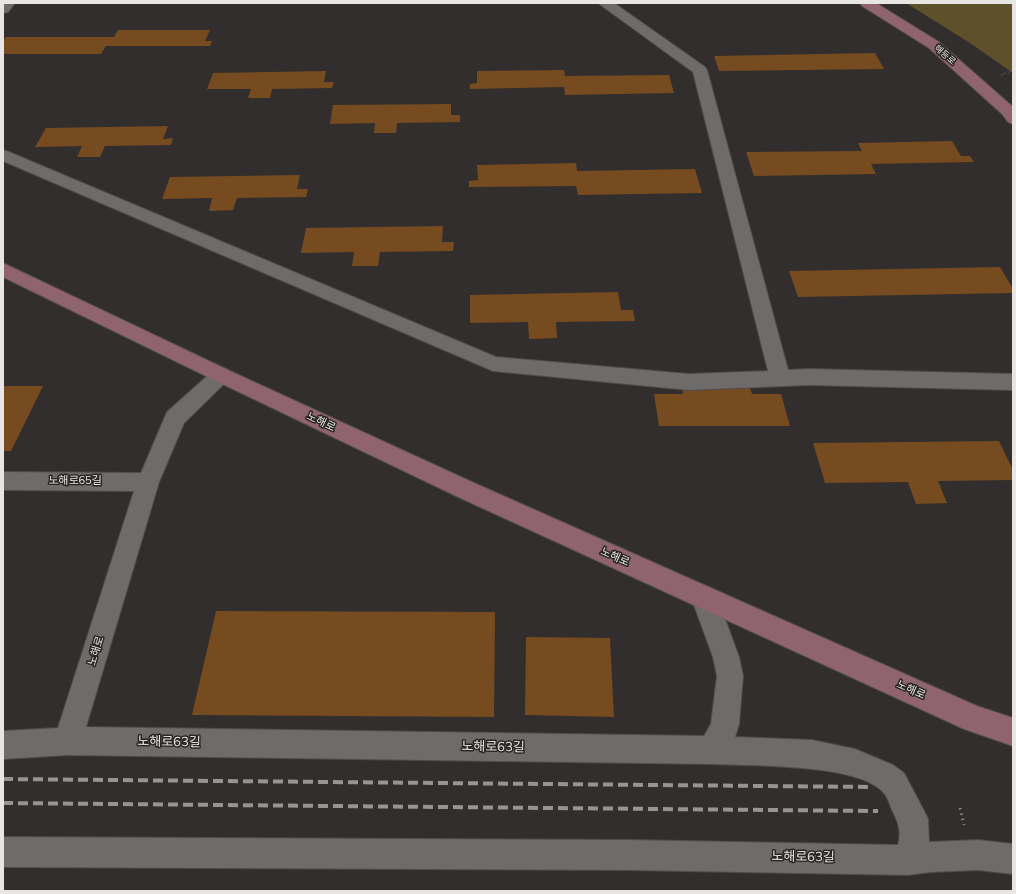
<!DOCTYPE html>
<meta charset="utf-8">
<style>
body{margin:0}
#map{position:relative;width:1016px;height:894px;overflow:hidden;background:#322e2d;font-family:Mulish,sans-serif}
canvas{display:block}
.frame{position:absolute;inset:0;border:4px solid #e8e6e5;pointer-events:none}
</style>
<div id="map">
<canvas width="1016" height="894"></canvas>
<div class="frame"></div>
</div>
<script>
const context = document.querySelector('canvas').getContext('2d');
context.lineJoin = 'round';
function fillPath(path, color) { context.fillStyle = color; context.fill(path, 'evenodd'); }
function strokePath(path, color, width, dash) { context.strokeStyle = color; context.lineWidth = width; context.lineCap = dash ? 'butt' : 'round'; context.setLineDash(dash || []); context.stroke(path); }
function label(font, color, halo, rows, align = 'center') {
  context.font = font + ' Mulish,"Noto Sans KR",sans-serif'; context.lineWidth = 3; context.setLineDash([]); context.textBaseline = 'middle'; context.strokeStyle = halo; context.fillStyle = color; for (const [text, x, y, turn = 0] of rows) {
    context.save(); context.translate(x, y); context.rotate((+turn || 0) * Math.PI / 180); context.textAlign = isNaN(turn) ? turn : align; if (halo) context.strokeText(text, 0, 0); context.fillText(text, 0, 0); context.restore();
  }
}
const green = new Path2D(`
 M 906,3 L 1013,3 L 1013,73 L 970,43 Z`);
const building = new Path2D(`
 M 118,30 L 210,30 L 205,41 L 212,41 L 210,46 L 106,46 L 101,54 L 3,54 L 3,41 L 6,37 L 114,37 Z
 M 875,53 L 884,69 L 719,71 L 714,56 Z
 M 564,70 L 565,76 L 669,75 L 674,93 L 565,95 L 564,87 L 470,89 L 470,84 L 477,83 L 477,71 Z
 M 326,71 L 324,82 L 334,82 L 332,88 L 272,89 L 270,98 L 248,98 L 251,89 L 207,89 L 213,73 Z
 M 451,104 L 451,115 L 460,115 L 460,122 L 397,123 L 396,133 L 374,133 L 375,123 L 330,124 L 333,105 Z
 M 168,126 L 163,139 L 173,138 L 171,145 L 105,146 L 100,157 L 77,157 L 82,146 L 35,147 L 46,128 Z
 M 952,141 L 961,156 L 970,156 L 974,162 L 871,164 L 876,174 L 754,176 L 746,152 L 862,151 L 858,143 Z
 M 576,163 L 577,171 L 695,169 L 702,193 L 578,195 L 576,186 L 469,187 L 469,181 L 478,180 L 477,165 Z
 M 300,175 L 297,189 L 308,189 L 306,197 L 237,198 L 233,210 L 209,211 L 212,198 L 162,199 L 170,177 Z
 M 443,226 L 442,242 L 454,242 L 453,251 L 380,252 L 378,266 L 352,266 L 354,252 L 301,253 L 306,228 Z
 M 1000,267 L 1013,289 L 1013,293 L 798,297 L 789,271 Z
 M 618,292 L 621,310 L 633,310 L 635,321 L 556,322 L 557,338 L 529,339 L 528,322 L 470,323 L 470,295 Z
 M 3,386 L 43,386 L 11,451 L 3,451 Z
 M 682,388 L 750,388 L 752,394 L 781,394 L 790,426 L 659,426 L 654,394 L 683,394 Z
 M 999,441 L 1013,470 L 1013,480 L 938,481 L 947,503 L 916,504 L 908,482 L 825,483 L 813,443 Z
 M 216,611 L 495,612 L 494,717 L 192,715 Z
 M 526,637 L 610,638 L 614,717 L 525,715 Z`);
const pathFar1 = new Path2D(`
 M 1001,75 L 1013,70`);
const path = new Path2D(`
 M 960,808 L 964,825`);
const street = new Path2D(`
 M 3,3 L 15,3 L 8,12 L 3,13 Z
 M 598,3 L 614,3 L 705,67 L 707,70 L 788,370 L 809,369 L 1013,374 L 1013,390 L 809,385 L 689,390 L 493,371 L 3,161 L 3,150 L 9,152 L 496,357 L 689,374 L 768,371 L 693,72 Z
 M 221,367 L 228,370 L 231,375 L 228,380 L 184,423 L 159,482 L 86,727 L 704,736 L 711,724 L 717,676 L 713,657 L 691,597 L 695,589 L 704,586 L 713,589 L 717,597 L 739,657 L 743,676 L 739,724 L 735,737 L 812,740 L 855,749 L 893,765 L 904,773 L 923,809 L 928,819 L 929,842 L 978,840 L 1013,844 L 1013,874 L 978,870 L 931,872 L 908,875 L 629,870 L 3,867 L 3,837 L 629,840 L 898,845 C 902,832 898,821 892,810 C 890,805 888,798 884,793 C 859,763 749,766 711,764 L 68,755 L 3,759 L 3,731 L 58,728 L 134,491 L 3,490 L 3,472 L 141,473 L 167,412 L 214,370 Z`);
const secondary = new Path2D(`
 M 860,3 L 876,3 L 939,42 L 1013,107 L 1013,124 L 1008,122 L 1002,114 L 929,48 L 862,6 Z
 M 3,263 L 228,370 L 472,482 L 977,706 L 1013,718 L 1013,746 L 964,729 L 456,496 L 214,380 L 3,277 Z`);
const rail = new Path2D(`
 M 3,779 L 873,787
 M 3,803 L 878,811`);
const farStreetnames = [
 ["해등로",945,55,41]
];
const streetNames = [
 ["노해로",321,422,25],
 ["노해로65길",75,481],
 ["노해로",615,557,24],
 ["노해로",96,651,-73],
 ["노해로",911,690,24]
];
const nearStreetnames = [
 ["노해로63길",169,742,1],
 ["노해로63길",493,747,1],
 ["노해로63길",803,857,1]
];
fillPath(green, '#5d502a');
fillPath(building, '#764b20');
strokePath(street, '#504c4c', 2);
strokePath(secondary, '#504c4c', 2);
strokePath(pathFar1, '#868382', 1.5, [0.5, 2]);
strokePath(path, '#868382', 3, [1.5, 4]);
fillPath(street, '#6f6b6a');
fillPath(secondary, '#8f6370');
strokePath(rail, '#979493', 4, [10, 5]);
label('9px', '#e8e6e5', '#282524', farStreetnames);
label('11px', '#e8e6e5', '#282524', streetNames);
label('13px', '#e8e6e5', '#282524', nearStreetnames);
</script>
